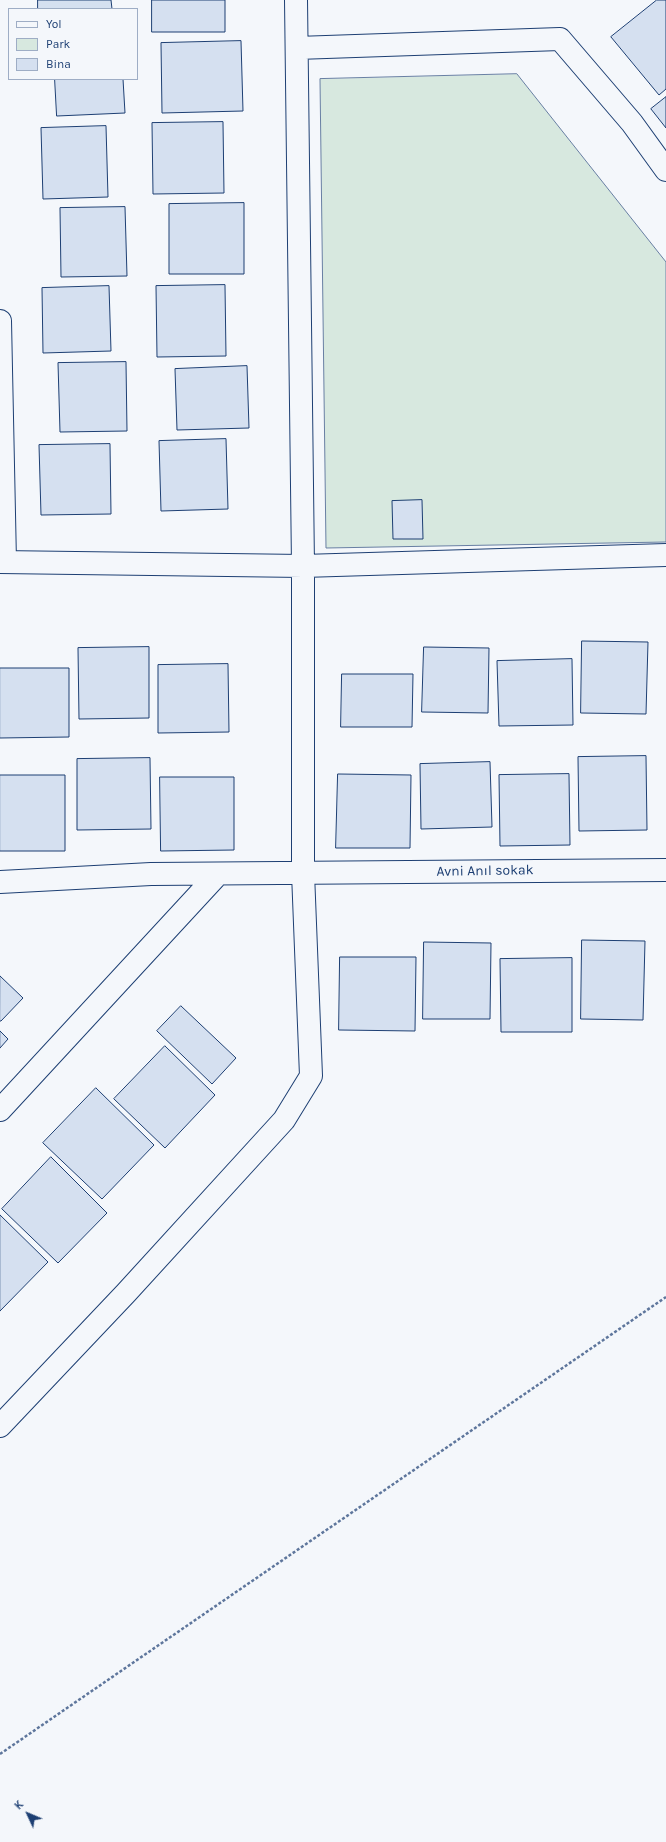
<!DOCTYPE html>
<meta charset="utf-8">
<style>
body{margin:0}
#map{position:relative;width:666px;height:1842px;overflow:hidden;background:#f4f7fb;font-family:Karla,sans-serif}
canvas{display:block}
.legend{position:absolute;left:8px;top:8px;width:130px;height:72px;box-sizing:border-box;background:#f4f7fb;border:1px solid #9eadc5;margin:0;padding:5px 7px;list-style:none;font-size:12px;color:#1d3f73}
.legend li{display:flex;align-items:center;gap:8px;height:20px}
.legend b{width:20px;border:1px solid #9eadc5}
.north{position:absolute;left:8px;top:1794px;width:40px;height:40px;-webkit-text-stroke:3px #f4f7fb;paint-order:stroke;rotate:314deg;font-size:11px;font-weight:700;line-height:16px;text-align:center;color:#1d3f73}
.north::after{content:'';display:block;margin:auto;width:14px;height:18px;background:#1d3f73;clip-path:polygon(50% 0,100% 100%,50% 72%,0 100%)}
</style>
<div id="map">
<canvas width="666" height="1842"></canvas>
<ul class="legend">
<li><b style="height:5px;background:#f4f7fb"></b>Yol</li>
<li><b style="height:11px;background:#d7e8df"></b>Park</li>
<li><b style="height:11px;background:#d5e0f0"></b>Bina</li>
</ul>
<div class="north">K</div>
</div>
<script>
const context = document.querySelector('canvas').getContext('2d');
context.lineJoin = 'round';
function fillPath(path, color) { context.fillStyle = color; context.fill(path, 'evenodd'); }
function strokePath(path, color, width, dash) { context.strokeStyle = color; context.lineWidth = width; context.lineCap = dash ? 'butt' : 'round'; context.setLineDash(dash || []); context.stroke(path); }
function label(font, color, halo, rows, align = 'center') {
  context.font = font + ' Karla,sans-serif'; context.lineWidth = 3; context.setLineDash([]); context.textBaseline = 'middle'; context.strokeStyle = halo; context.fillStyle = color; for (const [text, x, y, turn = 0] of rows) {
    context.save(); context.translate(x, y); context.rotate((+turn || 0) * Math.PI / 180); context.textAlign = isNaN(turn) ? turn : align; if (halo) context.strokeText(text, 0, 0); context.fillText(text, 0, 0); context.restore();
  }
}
const green = new Path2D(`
 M 517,74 L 666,262 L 666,542 L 326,548 L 320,79 Z`);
const building = new Path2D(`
 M 38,0 L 111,0 L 112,9 L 38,9 Z
 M 152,0 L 225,0 L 225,32 L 152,32 Z
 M 657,0 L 666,0 L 666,89 L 659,95 L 611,37 Z
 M 241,41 L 243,111 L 162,113 L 161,43 Z
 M 55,79 L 123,79 L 125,113 L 57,116 Z
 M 666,97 L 666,128 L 651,109 Z
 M 223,122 L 224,193 L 153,194 L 152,123 Z
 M 106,126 L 108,197 L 43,199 L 41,128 Z
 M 244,203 L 244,274 L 169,274 L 169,204 Z
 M 125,207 L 127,276 L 61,277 L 60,208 Z
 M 225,285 L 226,356 L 157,357 L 156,286 Z
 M 109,286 L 111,351 L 43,353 L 42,288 Z
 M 126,362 L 127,431 L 60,432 L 58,363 Z
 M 247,366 L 249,428 L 177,430 L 175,369 Z
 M 226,439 L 228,509 L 161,511 L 159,441 Z
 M 110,444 L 111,514 L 41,515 L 39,445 Z
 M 422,500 L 423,539 L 393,539 L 392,501 Z
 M 582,641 L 648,642 L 646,714 L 581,713 Z
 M 149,647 L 149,718 L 79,719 L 78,648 Z
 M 424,647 L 489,648 L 488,713 L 422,712 Z
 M 572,659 L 573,725 L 499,726 L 497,661 Z
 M 228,664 L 229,732 L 158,733 L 158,665 Z
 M 0,668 L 69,668 L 69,737 L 0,738 Z
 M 342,674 L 413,674 L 412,727 L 341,727 Z
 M 646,756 L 647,830 L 579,831 L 578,757 Z
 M 150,758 L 151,829 L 77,830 L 77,759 Z
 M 490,762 L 492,827 L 421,829 L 420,764 Z
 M 338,774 L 411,775 L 410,848 L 336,848 Z
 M 569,774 L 570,845 L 500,846 L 499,775 Z
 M 0,775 L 65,775 L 65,851 L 0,851 Z
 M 160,777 L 234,777 L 234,850 L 161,851 Z
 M 582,940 L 645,941 L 643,1020 L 581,1019 Z
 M 424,942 L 491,943 L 490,1019 L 423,1019 Z
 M 340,957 L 416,957 L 415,1031 L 339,1030 Z
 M 572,958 L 572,1032 L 501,1032 L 500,959 Z
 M 0,976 L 23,998 L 1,1021 L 0,1021 Z
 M 181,1006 L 236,1058 L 212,1084 L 157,1031 Z
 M 0,1031 L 8,1039 L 0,1048 Z
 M 165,1046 L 215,1095 L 165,1148 L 114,1099 Z
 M 96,1088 L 154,1145 L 102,1199 L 43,1143 Z
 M 51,1157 L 107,1213 L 58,1263 L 2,1209 Z
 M 0,1215 L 48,1262 L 0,1311 Z`);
const path = new Path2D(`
 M 0,1754 L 666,1297`);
const street = new Path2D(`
 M 297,48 L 560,39 L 632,123 L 666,170
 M 0,321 L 5,562
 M 0,562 L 303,566 L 666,555
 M 0,882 L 151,874 L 666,870
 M 0,1110 L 218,874
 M 0,1426 L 126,1293 L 284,1120 L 311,1076 L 303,873 L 303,566 L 296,0`);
const streetNames = [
 ["Avni Anıl sokak",485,871,-1]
];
fillPath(green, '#d7e8df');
strokePath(green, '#687fa3', 1);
fillPath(building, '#d5e0f0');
strokePath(building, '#1d3f73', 1);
strokePath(street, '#1d3f73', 24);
strokePath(path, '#5e769c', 2.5, [3, 2]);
strokePath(street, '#f4f7fb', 22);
label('14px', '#1d3f73', '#f4f7fb', streetNames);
</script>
